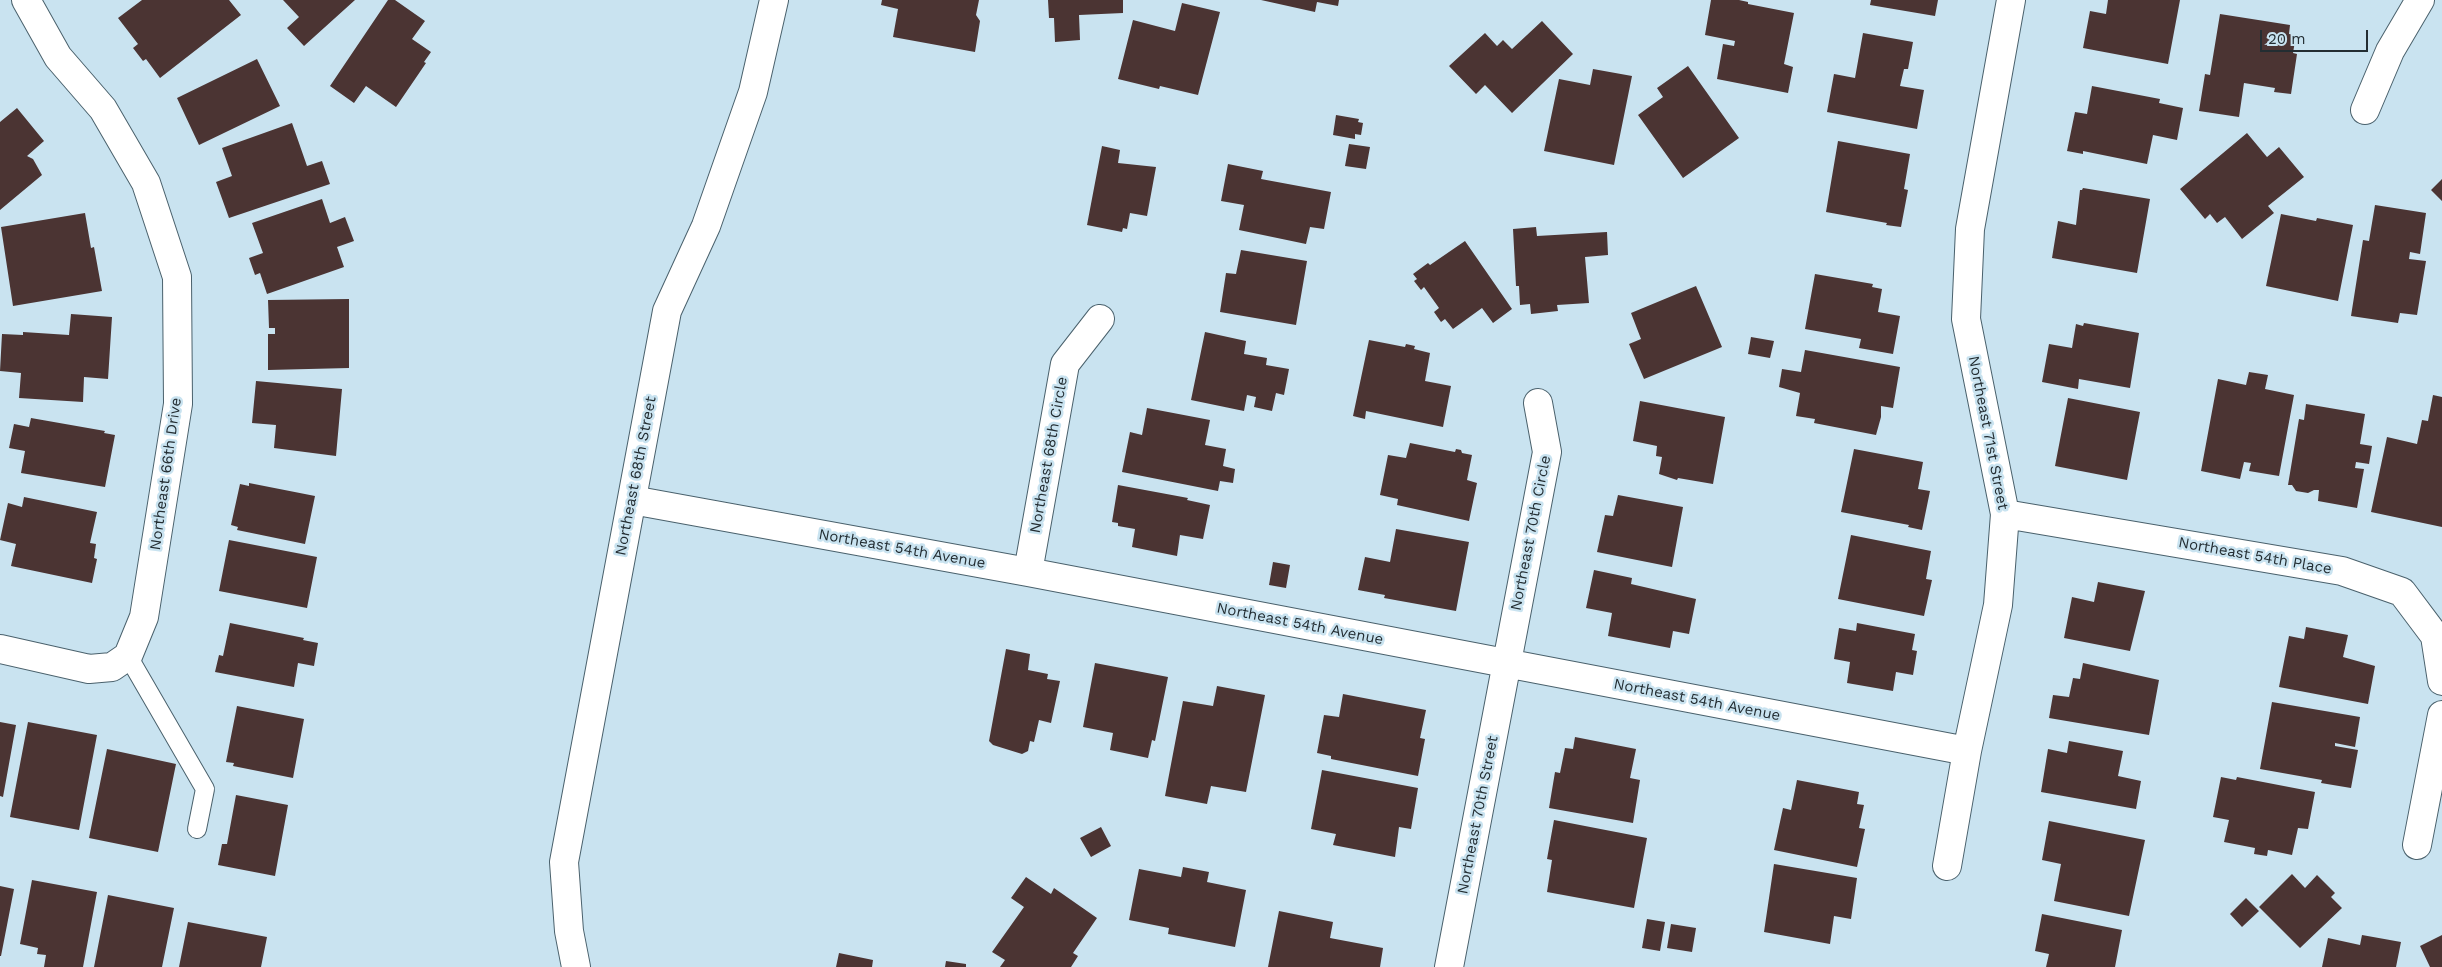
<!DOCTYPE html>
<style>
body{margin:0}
#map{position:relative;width:2442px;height:967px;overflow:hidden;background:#c9e3f0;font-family:"Work Sans",sans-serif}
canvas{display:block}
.scale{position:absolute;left:2260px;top:30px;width:108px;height:22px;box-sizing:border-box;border:2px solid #232d32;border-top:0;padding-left:6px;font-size:15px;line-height:18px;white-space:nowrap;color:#232d32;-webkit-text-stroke:4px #c9e3f0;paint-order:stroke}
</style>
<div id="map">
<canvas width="2442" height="967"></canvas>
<div class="scale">20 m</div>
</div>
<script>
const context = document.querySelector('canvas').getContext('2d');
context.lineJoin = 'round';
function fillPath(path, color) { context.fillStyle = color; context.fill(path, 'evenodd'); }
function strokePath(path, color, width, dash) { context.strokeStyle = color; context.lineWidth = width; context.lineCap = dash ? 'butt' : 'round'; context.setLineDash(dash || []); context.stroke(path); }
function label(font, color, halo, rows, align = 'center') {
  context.font = font + ' "Work Sans",sans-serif'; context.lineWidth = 5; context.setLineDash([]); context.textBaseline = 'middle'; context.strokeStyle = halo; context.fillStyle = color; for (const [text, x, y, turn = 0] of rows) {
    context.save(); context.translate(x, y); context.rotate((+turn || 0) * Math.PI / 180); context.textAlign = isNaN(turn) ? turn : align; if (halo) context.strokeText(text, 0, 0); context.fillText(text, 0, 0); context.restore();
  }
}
const building = new Path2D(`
 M 142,0 L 229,0 L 241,15 L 160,78 L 146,59 L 143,61 L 133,48 L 138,44 L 118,18 Z
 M 283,0 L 355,0 L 304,46 L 287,28 L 299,17 Z
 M 388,0 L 395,0 L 425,21 L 412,39 L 431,52 L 424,62 L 426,63 L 396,107 L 366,86 L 354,103 L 330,86 Z
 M 882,0 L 979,0 L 976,15 L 980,21 L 975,52 L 893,37 L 898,9 L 881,5 Z
 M 1048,0 L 1123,0 L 1123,13 L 1079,15 L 1080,40 L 1055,42 L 1054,18 L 1049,18 Z
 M 1261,0 L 1339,0 L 1338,6 L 1317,2 L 1315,12 Z
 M 1711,0 L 1739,0 L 1748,2 L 1748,4 L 1794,13 L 1784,64 L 1793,67 L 1788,93 L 1717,79 L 1723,44 L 1734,46 L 1735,41 L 1705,35 Z
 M 1871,0 L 1938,0 L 1935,16 L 1870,5 Z
 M 2108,0 L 2180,0 L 2168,64 L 2083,48 L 2090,11 L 2106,14 Z
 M 1182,3 L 1220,12 L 1198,95 L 1160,86 L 1159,89 L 1118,79 L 1133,20 L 1175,31 Z
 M 2220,14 L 2290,25 L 2289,34 L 2296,35 L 2293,53 L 2297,54 L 2291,94 L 2274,92 L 2275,88 L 2244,83 L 2239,117 L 2199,111 L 2205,74 L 2210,75 Z
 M 1542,21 L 1573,54 L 1512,113 L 1485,85 L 1476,94 L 1449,66 L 1485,33 L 1497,46 L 1503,40 L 1512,49 Z
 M 1863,33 L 1913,42 L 1908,69 L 1904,69 L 1900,86 L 1924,90 L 1917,129 L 1827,112 L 1834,74 L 1855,78 Z
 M 257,59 L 280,106 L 199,145 L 177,98 Z
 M 1688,66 L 1739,138 L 1683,178 L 1638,115 L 1663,97 L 1657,88 Z
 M 1593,69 L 1632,76 L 1614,165 L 1544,151 L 1559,79 L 1590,85 Z
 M 2092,86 L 2160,99 L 2159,103 L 2183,108 L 2177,140 L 2153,135 L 2147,164 L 2083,151 L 2083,154 L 2067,151 L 2075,112 L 2087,114 Z
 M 17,108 L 44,141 L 27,156 L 33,159 L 42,175 L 0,210 L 0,122 Z
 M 1336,115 L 1359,119 L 1358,122 L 1363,123 L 1361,135 L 1355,134 L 1355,139 L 1333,135 Z
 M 292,123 L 307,166 L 322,161 L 330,184 L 229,218 L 216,182 L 232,176 L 222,148 Z
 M 2247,133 L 2267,157 L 2279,147 L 2304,177 L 2268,206 L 2274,213 L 2242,239 L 2225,217 L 2217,223 L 2210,214 L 2205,219 L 2180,189 Z
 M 1838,141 L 1910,154 L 1904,189 L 1908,190 L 1901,227 L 1886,225 L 1887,223 L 1826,212 Z
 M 1349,144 L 1370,147 L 1366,169 L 1345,166 Z
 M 1102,146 L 1120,150 L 1118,163 L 1156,167 L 1147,216 L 1130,213 L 1127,229 L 1123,228 L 1122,232 L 1087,225 Z
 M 1228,164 L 1263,171 L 1261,179 L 1331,192 L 1324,229 L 1310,227 L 1306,244 L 1239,230 L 1244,205 L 1221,201 Z
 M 2442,179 L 2442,201 L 2431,190 Z
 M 2083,188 L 2150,199 L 2137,273 L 2052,258 L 2058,221 L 2076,225 L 2080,190 L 2082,190 Z
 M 322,199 L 330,223 L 345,217 L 354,241 L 337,247 L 344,267 L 267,294 L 260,273 L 255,275 L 249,258 L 263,253 L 252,223 Z
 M 2375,205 L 2426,213 L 2420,254 L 2410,252 L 2409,259 L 2426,261 L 2417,315 L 2400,313 L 2398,323 L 2351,316 L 2363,240 L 2369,241 Z
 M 85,213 L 91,248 L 94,247 L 102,291 L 13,306 L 1,227 Z
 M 2281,214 L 2316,221 L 2317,218 L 2353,225 L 2338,301 L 2266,286 Z
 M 1536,227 L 1537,236 L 1607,232 L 1608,255 L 1585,257 L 1589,303 L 1557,305 L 1558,311 L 1531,314 L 1530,304 L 1520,305 L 1519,286 L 1516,286 L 1513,229 Z
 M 1465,241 L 1512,309 L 1493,323 L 1482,308 L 1453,329 L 1445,319 L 1441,322 L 1434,312 L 1439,308 L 1424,287 L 1421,290 L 1414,281 L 1417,279 L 1413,274 L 1428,263 L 1430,265 Z
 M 1241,250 L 1307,261 L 1296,325 L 1220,312 L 1226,273 L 1236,274 Z
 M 1815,274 L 1873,284 L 1872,287 L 1882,289 L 1878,312 L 1900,316 L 1893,354 L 1859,348 L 1861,339 L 1805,329 Z
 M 1696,286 L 1722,347 L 1644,379 L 1629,344 L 1641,339 L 1631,313 Z
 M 349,299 L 349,368 L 268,370 L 268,334 L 275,334 L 275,328 L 269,328 L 268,300 Z
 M 71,314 L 112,317 L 108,379 L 84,377 L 83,402 L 19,398 L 21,373 L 0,371 L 2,334 L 23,335 L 23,332 L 69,335 Z
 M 2084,323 L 2139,333 L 2130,388 L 2079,379 L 2078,389 L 2042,382 L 2049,344 L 2072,348 L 2076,324 L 2083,326 Z
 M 1205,332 L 1246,341 L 1244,354 L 1267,358 L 1266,365 L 1289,369 L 1284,395 L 1276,393 L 1272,411 L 1254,407 L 1256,397 L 1247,395 L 1244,411 L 1191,400 Z
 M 1751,337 L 1774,341 L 1770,358 L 1748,354 Z
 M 1369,340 L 1405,347 L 1406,344 L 1415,346 L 1414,349 L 1430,353 L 1425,381 L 1451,386 L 1443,427 L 1366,411 L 1365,419 L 1353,416 Z
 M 1805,350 L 1900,367 L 1893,408 L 1881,406 L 1881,417 L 1876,435 L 1814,423 L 1815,419 L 1796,416 L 1800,393 L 1779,387 L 1782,369 L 1801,372 Z
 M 2249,372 L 2268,375 L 2265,389 L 2294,395 L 2279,476 L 2249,471 L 2251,463 L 2244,462 L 2240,479 L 2201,471 L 2218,379 L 2246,385 Z
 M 256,381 L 342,389 L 336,456 L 274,448 L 276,425 L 252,423 Z
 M 2433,395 L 2442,397 L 2442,527 L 2371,512 L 2387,437 L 2417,444 L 2422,420 L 2428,421 Z
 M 2068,398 L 2140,412 L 2127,480 L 2055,466 Z
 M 1640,401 L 1725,417 L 1713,484 L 1678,478 L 1677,480 L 1659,474 L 1662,457 L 1656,456 L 1657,446 L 1633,441 Z
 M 2306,404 L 2365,414 L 2360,444 L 2372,446 L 2369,464 L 2356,462 L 2355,468 L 2364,469 L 2357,508 L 2318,501 L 2319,490 L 2314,490 L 2308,493 L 2296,491 L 2292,485 L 2288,485 L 2299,419 L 2304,420 Z
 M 1147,408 L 1210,420 L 1205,445 L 1226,449 L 1223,466 L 1235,469 L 1233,483 L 1220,481 L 1218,491 L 1122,472 L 1130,432 L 1142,435 Z
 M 31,418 L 105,431 L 104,433 L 115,435 L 105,487 L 21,473 L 25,451 L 9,448 L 14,424 L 29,427 Z
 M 1410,443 L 1455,452 L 1456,449 L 1461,450 L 1462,453 L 1472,455 L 1467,480 L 1477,483 L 1469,521 L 1397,505 L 1398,499 L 1380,495 L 1388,455 L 1406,458 Z
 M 1854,449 L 1923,462 L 1918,489 L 1930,491 L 1922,530 L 1908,527 L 1909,525 L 1841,512 Z
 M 249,483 L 315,496 L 305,544 L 237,530 L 238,527 L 231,525 L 240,484 L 249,486 Z
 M 1118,485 L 1188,498 L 1187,500 L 1210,505 L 1203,539 L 1180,535 L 1177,556 L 1132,547 L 1135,529 L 1118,526 L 1118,523 L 1112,522 Z
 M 1618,495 L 1683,507 L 1672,567 L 1597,552 L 1605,515 L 1613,516 Z
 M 24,497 L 97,512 L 90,543 L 96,544 L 94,558 L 97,559 L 92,583 L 11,566 L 16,544 L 0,540 L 8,503 L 22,507 Z
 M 1396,529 L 1469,542 L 1456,611 L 1384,598 L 1385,595 L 1358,590 L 1365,557 L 1390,562 Z
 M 1851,535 L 1931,551 L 1926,579 L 1932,580 L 1924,616 L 1838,599 Z
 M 229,540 L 317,557 L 307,608 L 219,591 Z
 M 1273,562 L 1290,565 L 1286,588 L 1269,585 Z
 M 1594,570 L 1632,578 L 1631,584 L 1696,599 L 1689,634 L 1673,631 L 1670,648 L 1608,636 L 1612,613 L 1586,608 Z
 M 2098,582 L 2145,591 L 2130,651 L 2064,638 L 2072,597 L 2094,602 Z
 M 230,623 L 304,638 L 303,640 L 318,643 L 314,666 L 298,663 L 294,687 L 215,672 L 219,655 L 223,656 Z
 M 1857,623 L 1915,634 L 1912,650 L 1917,651 L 1913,675 L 1896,672 L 1893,691 L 1847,683 L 1850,662 L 1834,659 L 1839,628 L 1856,631 Z
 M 2306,627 L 2348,635 L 2343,657 L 2375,666 L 2368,704 L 2279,687 L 2289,636 L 2304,639 Z
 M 1006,649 L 1030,654 L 1028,670 L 1048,674 L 1047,679 L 1060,681 L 1051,723 L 1039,720 L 1034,742 L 1030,741 L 1028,751 L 1022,754 L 993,745 L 989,741 Z
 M 1095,663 L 1168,677 L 1155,741 L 1152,740 L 1148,758 L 1110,750 L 1113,733 L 1083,727 Z
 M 2083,663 L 2159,680 L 2149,735 L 2049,718 L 2053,695 L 2069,697 L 2073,678 L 2080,679 Z
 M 1217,686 L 1265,695 L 1246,792 L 1211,786 L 1207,804 L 1165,796 L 1183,701 L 1213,706 Z
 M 1343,694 L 1426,710 L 1420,738 L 1425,739 L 1418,776 L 1331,759 L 1331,756 L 1317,753 L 1324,715 L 1339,717 Z
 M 2272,702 L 2360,717 L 2355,747 L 2335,743 L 2335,746 L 2358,750 L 2351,788 L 2321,783 L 2322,780 L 2260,769 Z
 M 237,706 L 304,719 L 293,778 L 233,766 L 234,763 L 226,762 Z
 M 0,722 L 16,725 L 3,797 L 0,796 Z
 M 28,722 L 97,735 L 79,830 L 10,817 Z
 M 1575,737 L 1636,749 L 1630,778 L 1640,780 L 1633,823 L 1549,808 L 1555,772 L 1560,773 L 1565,748 L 1573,749 Z
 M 2069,741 L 2123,751 L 2118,776 L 2141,781 L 2136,809 L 2041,792 L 2048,749 L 2067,753 Z
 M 107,749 L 176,764 L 158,852 L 89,838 Z
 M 1322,770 L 1418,788 L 1411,829 L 1399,827 L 1395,857 L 1333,845 L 1336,834 L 1311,829 Z
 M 2221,777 L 2236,780 L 2237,777 L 2315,792 L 2308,829 L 2298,828 L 2292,855 L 2268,850 L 2267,856 L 2254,854 L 2255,848 L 2224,842 L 2229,820 L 2213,817 Z
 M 1797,780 L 1859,792 L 1857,804 L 1864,805 L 1859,828 L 1865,829 L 1857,867 L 1774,850 L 1783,808 L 1791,810 Z
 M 236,795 L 288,805 L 275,876 L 218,865 L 222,844 L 227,844 Z
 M 1554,820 L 1647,838 L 1634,908 L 1547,892 L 1552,860 L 1547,859 Z
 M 2049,821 L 2145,840 L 2129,916 L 2054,901 L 2061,864 L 2042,860 Z
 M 1101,827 L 1111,846 L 1091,857 L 1080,838 Z
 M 1774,864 L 1857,878 L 1851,919 L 1834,916 L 1830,944 L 1764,932 Z
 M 1183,867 L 1209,872 L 1207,882 L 1246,890 L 1235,947 L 1168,934 L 1169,928 L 1129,920 L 1139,869 L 1181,877 Z
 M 2292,874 L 2305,888 L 2317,875 L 2335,893 L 2331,897 L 2342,908 L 2300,948 L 2259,907 Z
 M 1026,877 L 1051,894 L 1054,888 L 1097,918 L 1073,953 L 1078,956 L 1071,967 L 1000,967 L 1005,960 L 992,952 L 1024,907 L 1011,898 Z
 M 32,880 L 97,892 L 83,967 L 44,967 L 46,955 L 37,954 L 38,948 L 20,944 Z
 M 0,886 L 14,889 L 1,956 L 0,956 Z
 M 108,895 L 174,908 L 162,967 L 94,967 Z
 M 2246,898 L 2259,911 L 2242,927 L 2230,914 Z
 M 1279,911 L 1333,922 L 1330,938 L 1383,948 L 1380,967 L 1268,967 Z
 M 2042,914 L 2122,930 L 2115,967 L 2046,967 L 2049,954 L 2035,951 Z
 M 1647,919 L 1665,922 L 1660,951 L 1642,948 Z
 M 188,922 L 267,937 L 261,967 L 179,967 Z
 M 1671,924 L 1696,928 L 1692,952 L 1667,948 Z
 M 2362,935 L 2401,942 L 2396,967 L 2322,967 L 2328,938 L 2360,945 Z
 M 2442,935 L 2442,967 L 2430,967 L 2420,946 Z
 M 839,953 L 873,960 L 872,967 L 836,967 Z
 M 946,961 L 966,964 L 966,967 L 945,967 Z`);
const service = new Path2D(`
 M 128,656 L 205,789 L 197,829`);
const minor = new Path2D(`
 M 2365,110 L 2390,51 L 2420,0
 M 632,500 L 1028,572 L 1967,751
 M 2005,514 L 2342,571 L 2402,592 L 2435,636 L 2442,681
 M 1028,572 L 1065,364 L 1100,319
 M 0,649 L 89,669 L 112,667 L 128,656 L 144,617 L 178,404 L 177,277 L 146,183 L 103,109 L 58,57 L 26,0
 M 2417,845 L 2442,715
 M 1947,866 L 1967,751 L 1998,605 L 2005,514 L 1966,319 L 1970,229 L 2011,0
 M 576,967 L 569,931 L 564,862 L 667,311 L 706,226 L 753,92 L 774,0
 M 1449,967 L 1547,452 L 1538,403`);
const streetNames = [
 ["Northeast 71st Street",1988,433,79],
 ["Northeast 68th Circle",1049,455,-80],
 ["Northeast 66th Drive",166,474,-82],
 ["Northeast 68th Street",636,476,-79],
 ["Northeast 70th Circle",1531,533,-79],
 ["Northeast 54th Avenue",902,549,10],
 ["Northeast 54th Place",2255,556,10],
 ["Northeast 54th Avenue",1300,624,11],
 ["Northeast 54th Avenue",1697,700,11],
 ["Northeast 70th Street",1478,815,-79]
];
fillPath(building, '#4b3433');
strokePath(service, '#4a616c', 20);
strokePath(minor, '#4a616c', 30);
strokePath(service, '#fff', 18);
strokePath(minor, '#fff', 28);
label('15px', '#232d32', '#c9e3f0', streetNames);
</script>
